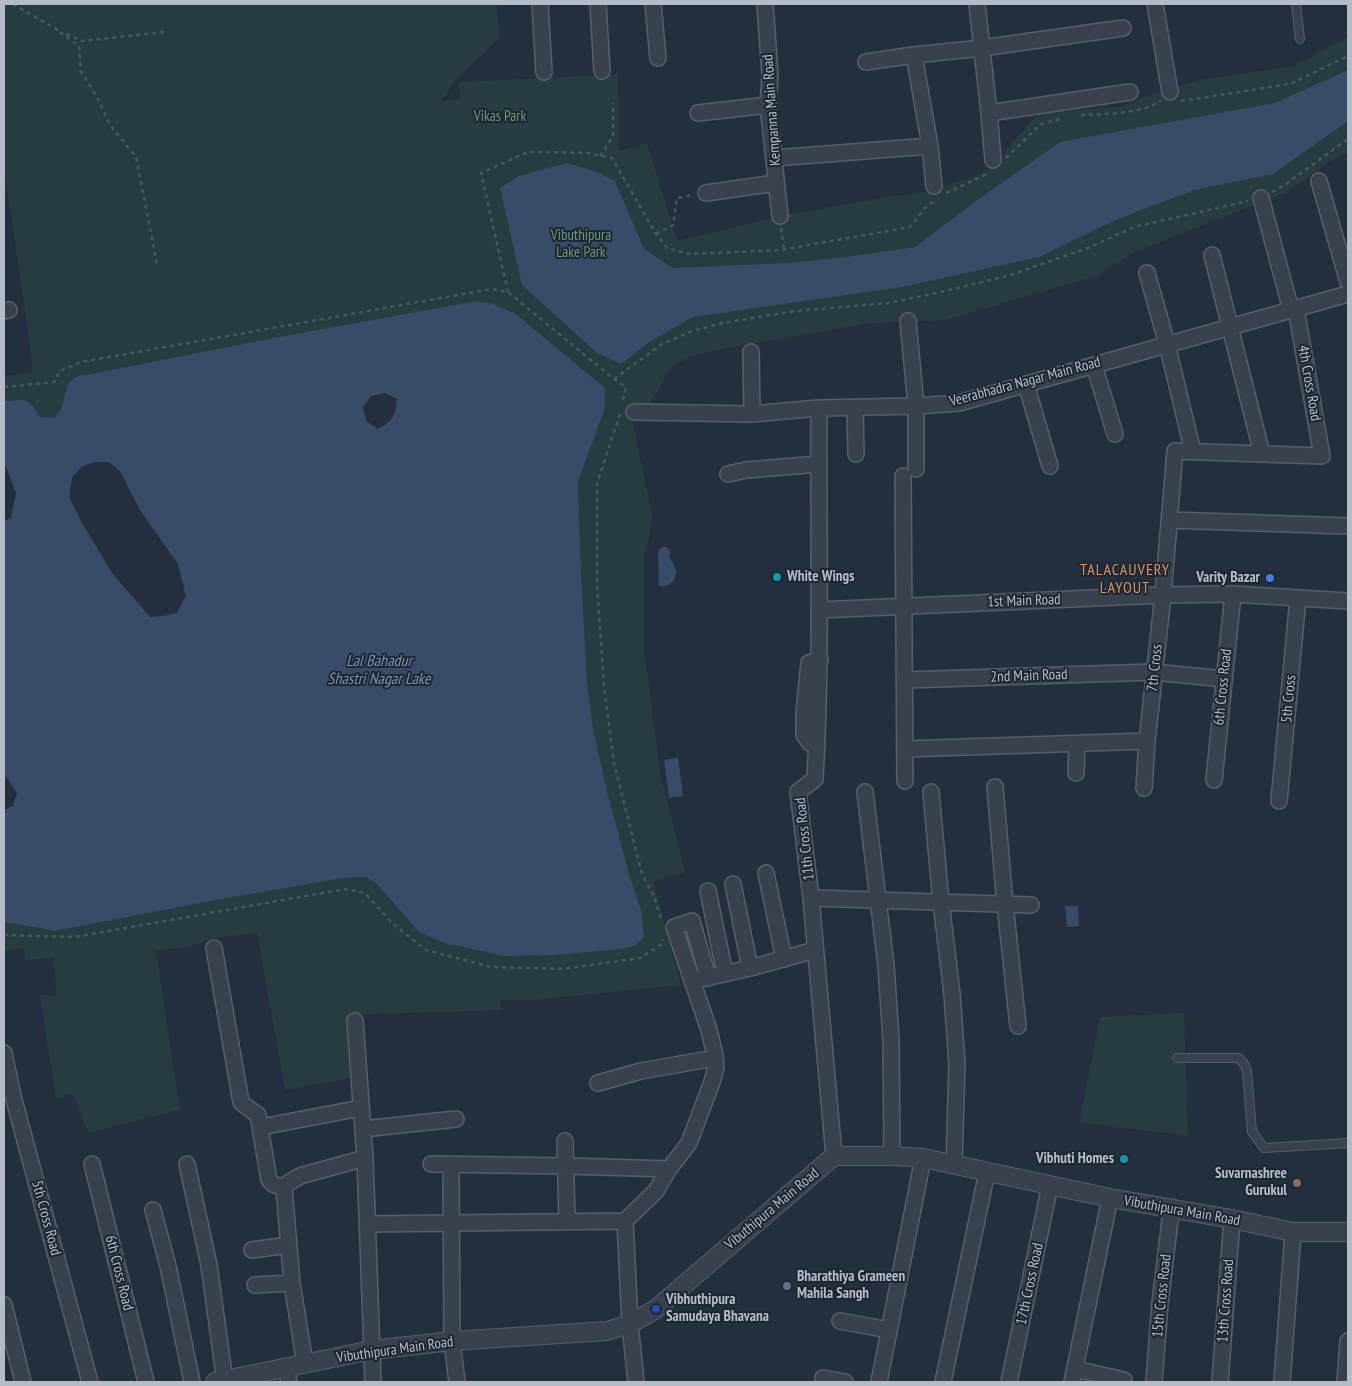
<!DOCTYPE html>
<style>
body{margin:0}
#map{position:relative;width:1352px;height:1386px;overflow:hidden;background:#242f3e;font-family:"PT Sans Narrow",sans-serif}
canvas{display:block}
.frame{position:absolute;inset:0;border:5px solid #b4bcc9;pointer-events:none}
</style>
<div id="map">
<canvas width="1352" height="1386"></canvas>
<div class="frame"></div>
</div>
<script>
const context = document.querySelector('canvas').getContext('2d');
context.lineJoin = 'round';
function fillPath(path, color) { context.fillStyle = color; context.fill(path, 'evenodd'); }
function strokePath(path, color, width, dash) { context.strokeStyle = color; context.lineWidth = width; context.lineCap = dash ? 'butt' : 'round'; context.setLineDash(dash || []); context.stroke(path); }
function label(font, color, halo, rows, align = 'center') {
  context.font = font + ' "PT Sans Narrow",sans-serif'; context.lineWidth = 4; context.setLineDash([]); context.textBaseline = 'middle'; context.strokeStyle = halo; context.fillStyle = color; for (const [text, x, y, turn = 0] of rows) {
    context.save(); context.translate(x, y); context.rotate((+turn || 0) * Math.PI / 180); context.textAlign = isNaN(turn) ? turn : align; if (halo) context.strokeText(text, 0, 0); context.fillText(text, 0, 0); context.restore();
  }
}
const green = new Path2D(`
 M 4,4 L 497,4 L 499,39 L 456,79 L 442,101 L 460,99 L 458,82 L 611,75 L 618,73 L 619,151 L 647,143 L 677,241 L 786,215 L 893,196 L 932,191 L 976,176 L 992,166 L 1038,114 L 1122,106 L 1160,92 L 1199,80 L 1294,66 L 1348,37 L 1348,152 L 1329,162 L 1287,192 L 1135,252 L 1096,276 L 945,320 L 870,323 L 716,350 L 692,356 L 671,367 L 649,405 L 635,406 L 632,419 L 652,514 L 649,539 L 644,555 L 644,650 L 661,777 L 685,872 L 653,882 L 681,985 L 532,1000 L 500,1000 L 501,1010 L 348,1015 L 350,1078 L 285,1090 L 257,933 L 219,937 L 183,948 L 156,950 L 180,1109 L 89,1133 L 72,1093 L 56,1099 L 40,995 L 57,996 L 53,958 L 26,960 L 23,948 L 4,951 L 4,922 L 55,931 L 216,900 L 343,878 L 365,877 L 375,882 L 419,932 L 642,913 L 630,877 L 606,787 L 593,728 L 587,682 L 581,573 L 578,482 L 605,409 L 605,388 L 516,314 L 477,301 L 68,383 L 61,409 L 54,418 L 40,417 C 28,396 26,400 4,401 L 4,376 L 31,373 L 33,366 L 4,168 Z
 M 1184,1013 L 1188,1136 L 1079,1122 L 1100,1017 Z`);
const water = new Path2D(`
 M 1348,70 L 1348,121 L 1273,174 L 1194,190 L 1118,219 L 1039,257 L 902,287 L 693,317 L 651,341 L 621,364 L 597,353 L 522,285 L 500,188 L 519,176 L 567,163 L 594,171 L 615,181 L 644,249 L 673,268 L 790,263 L 845,257 L 915,247 L 983,196 L 1060,142 L 1275,103 Z
 M 477,301 L 493,304 L 516,314 L 605,388 L 605,408 L 578,482 L 581,573 L 587,682 L 593,728 L 606,787 L 630,877 L 642,913 L 644,937 L 636,945 L 622,949 L 554,955 L 504,956 L 445,943 L 419,932 L 375,882 L 365,877 L 343,878 L 216,900 L 55,931 L 4,922 L 4,810 L 13,806 L 17,793 L 4,773 L 4,521 L 11,518 L 16,493 L 6,466 L 4,465 L 4,401 C 26,400 28,396 40,417 L 54,418 L 61,409 L 68,383 L 76,377 L 279,337 ZM 385,393 L 397,399 C 395,416 394,420 378,429 L 366,421 L 363,407 L 371,396 ZM 94,462 L 109,462 L 120,471 L 140,510 L 178,564 L 186,596 L 177,613 L 163,616 L 150,617 L 112,573 L 82,523 L 69,497 L 72,478 L 81,467 Z
 M 664,547 L 666,547 L 670,551 C 668,560 675,563 676,571 C 677,582 668,587 659,586 L 658,552 L 661,548 Z
 M 678,758 L 683,796 L 669,798 L 664,760 Z
 M 1065,906 L 1078,906 L 1079,926 L 1067,927 Z`);
const path = new Path2D(`
 M 13,4 L 61,32
 M 60,32 L 79,46 L 81,71 L 98,99 L 110,125 L 136,157 L 157,264
 M 66,34 L 82,41 L 165,32
 M 1181,101 L 1290,84 L 1348,56
 M 1081,115 C 1102,114 1145,114 1161,100
 M 600,156 L 613,136 L 613,103
 M 1006,158 L 1041,124 L 1063,118
 M 1272,192 L 1286,184 L 1348,139
 M 946,193 L 989,173
 M 781,228 L 784,249
 M 656,234 L 673,225 L 677,198 L 692,195
 M 508,292 L 481,173 L 528,152 L 588,153 L 612,158 L 656,234 L 667,248 L 689,254 L 781,250 L 910,227 L 925,208 L 935,200
 M 614,379 L 662,344 L 692,331 L 723,323 L 796,311 L 888,303 L 941,292 L 1007,276 L 1088,248 L 1134,227 L 1248,201
 M 4,387 L 54,382 L 60,371 L 81,362 L 492,289 L 508,292 L 614,379 L 626,387 L 622,404
 M 620,414 L 597,483 L 597,584 L 604,686 L 614,763 L 642,874 L 654,897 L 662,921
 M 4,935 L 75,937 L 345,889 L 365,893 L 393,924 L 426,950 L 491,967 L 562,969 L 640,958 L 662,944 L 663,939`);
const service = new Path2D(`
 M 1296,4 L 1300,39
 M 1177,1058 L 1239,1058 L 1244,1064 L 1247,1071 L 1252,1132 L 1264,1148 L 1348,1143`);
const minor = new Path2D(`
 M 540,4 L 544,72
 M 598,4 L 602,71
 M 653,4 L 658,58
 M 765,4 L 770,75 L 768,105 L 780,216
 M 977,4 L 989,113 L 993,160
 M 1155,4 L 1170,92
 M 866,62 L 914,55 L 982,48 L 1123,28
 M 698,113 L 768,105
 M 989,113 L 1130,92
 M 930,146 L 934,186
 M 775,158 L 930,146 L 914,55
 M 1319,181 L 1348,282
 M 706,193 L 776,183
 M 1261,198 L 1291,310
 M 1212,255 L 1262,454
 M 1147,273 L 1167,344 L 1193,452
 M 4,311 L 9,310
 M 908,321 L 916,406 L 916,469
 M 751,352 L 752,414
 M 1094,365 L 1115,434
 M 1026,384 L 1050,466
 M 819,408 C 818,532 822,656 815,779 L 798,792 L 811,898 L 834,1156
 M 855,408 L 856,454
 M 634,412 L 752,414 L 819,408 L 916,406 L 959,403 L 1348,294
 M 728,474 L 746,470 L 819,464
 M 903,476 L 905,781
 M 1169,520 L 1348,526
 M 819,610 L 1163,595 L 1233,594 L 1348,601
 M 905,680 L 1154,672 L 1224,679
 M 817,746 L 810,743 L 804,735 L 804,713 L 809,663 L 820,659
 M 905,749 L 1147,741
 M 1076,773 L 1077,744
 M 1214,780 L 1233,594
 M 995,787 L 1005,904 L 1018,1026
 M 1144,788 L 1147,741 L 1163,595 L 1175,451 L 1322,456 L 1296,309
 M 865,792 L 886,965 L 891,1040 L 892,1156
 M 931,792 L 941,902 L 952,994 L 957,1064 L 954,1165
 M 1279,801 L 1298,598
 M 766,873 L 784,959
 M 733,884 L 750,968
 M 708,891 L 725,974
 M 811,898 L 1031,905
 M 214,948 L 241,1102 L 244,1105 L 258,1115 L 269,1180 L 273,1184 L 284,1188
 M 701,979 L 750,968 L 815,950
 M 355,1021 L 365,1158 L 373,1382
 M 4,1053 L 13,1096 L 90,1382
 M 598,1083 L 641,1071 L 715,1058
 M 261,1127 L 361,1108
 M 363,1129 L 456,1119
 M 565,1141 L 567,1221
 M 92,1164 L 146,1382
 M 187,1164 L 209,1265 L 225,1382
 M 431,1164 L 567,1166 L 669,1169
 M 451,1164 L 452,1341 L 457,1382
 M 153,1210 L 168,1266 L 192,1382
 M 367,1224 L 625,1221
 M 252,1250 L 289,1245
 M 255,1285 L 292,1283
 M 4,1305 L 23,1382
 M 840,1321 L 889,1330
 M 305,1364 L 292,1283 L 284,1188 L 287,1184 L 300,1176 L 365,1158
 M 286,1368 L 289,1382
 M 1075,1369 L 1124,1380
 M 823,1378 L 845,1382
 M 636,1382 L 630,1324 L 625,1221 L 656,1191 L 669,1169 L 689,1143 L 712,1082 L 716,1067 L 715,1055 L 709,1030 L 674,927 L 692,921 L 708,978
 M 879,1382 L 923,1158
 M 943,1382 L 987,1172
 M 1009,1382 L 1050,1185
 M 1072,1382 L 1110,1198
 M 1154,1382 L 1160,1303 L 1170,1220 L 1174,1210
 M 1220,1382 L 1232,1219
 M 1282,1382 L 1293,1232
 M 1345,1382 L 1348,1341`);
const tertiary = new Path2D(`
 M 215,1382 L 372,1350 L 452,1341 L 607,1331 L 630,1324 L 656,1309 L 834,1156 L 892,1156 L 923,1158 L 1110,1198 L 1232,1219 L 1293,1232 L 1348,1232`);
const markers = [
 [777,577,5,"#0f9aa8"],
 [1270,578,5,"#3f7fe0"],
 [1124,1159,5,"#0f9aa8"],
 [1297,1183,5,"#8d6e63"],
 [787,1286,5,"#5c6f8a"],
 [656,1309,5,"#1a4fb4"]
];
const streetNames = [
 ["Kempanna Main Road",772,110,-94],
 ["Veerabhadra Nagar Main Road",1025,382,-15],
 ["4th Cross Road",1309,383,80],
 ["1st Main Road",1024,601,-2],
 ["7th Cross",1155,668,-84],
 ["2nd Main Road",1029,676,-2],
 ["6th Cross Road",1223,687,-84],
 ["5th Cross",1289,699,-85],
 ["11th Cross Road",805,839,-96],
 ["Vibuthipura Main Road",772,1209,-40],
 ["Vibuthipura Main Road",1182,1211,10],
 ["5th Cross Road",46,1218,75],
 ["6th Cross Road",119,1273,76],
 ["17th Cross Road",1030,1284,-78],
 ["15th Cross Road",1162,1296,-84],
 ["13th Cross Road",1226,1301,-86],
 ["Vibuthipura Main Road",395,1350,-8]
];
const parkNames = [
 ["Vikas Park",500,117],
 ["Vibuthipura",581,236],
 ["Lake Park",581,253]
];
const poiNames = [
 ["White Wings",787,577],
 ["Varity Bazar",1260,578,"right"],
 ["Vibhuti Homes",1114,1159,"right"],
 ["Suvarnashree",1287,1174,"right"],
 ["Gurukul",1287,1191,"right"],
 ["Bharathiya Grameen",797,1277],
 ["Mahila Sangh",797,1294],
 ["Vibhuthipura",666,1300],
 ["Samudaya Bhavana",666,1317]
];
const neighbourhoodNames = [
 ["TALACAUVERY",1125,570],
 ["LAYOUT",1125,588]
];
const waterNames = [
 ["Lal Bahadur",379,661],
 ["Shastri Nagar Lake",379,679]
];
fillPath(green, '#263c3f');
fillPath(water, '#394c67');
strokePath(service, '#565f6c', 10);
strokePath(minor, '#565f6c', 18);
strokePath(tertiary, '#565f6c', 20);
strokePath(path, '#44595c', 2.5, [4, 4]);
strokePath(service, '#38414e', 8);
strokePath(minor, '#38414e', 15);
strokePath(tertiary, '#38414e', 18);
for (const [x, y, r, color] of markers) { const dot = new Path2D(); dot.arc(x, y, r, 0, 2 * Math.PI); context.fillStyle = color; context.fill(dot); strokePath(dot, '#1d2633', 2); }
label('15px', '#b4bcc9', '#1d2633', streetNames);
label('15px', '#6b9a76', '#1d2633', parkNames);
label('bold 15px', '#b4bcc9', '#1d2633', poiNames, 'left');
context.letterSpacing = '1px';
label('16px', '#d59563', '#1d2633', neighbourhoodNames);
context.letterSpacing = '0px';
label('italic 16px', '#7c92b1', '#1d2633', waterNames);
</script>
